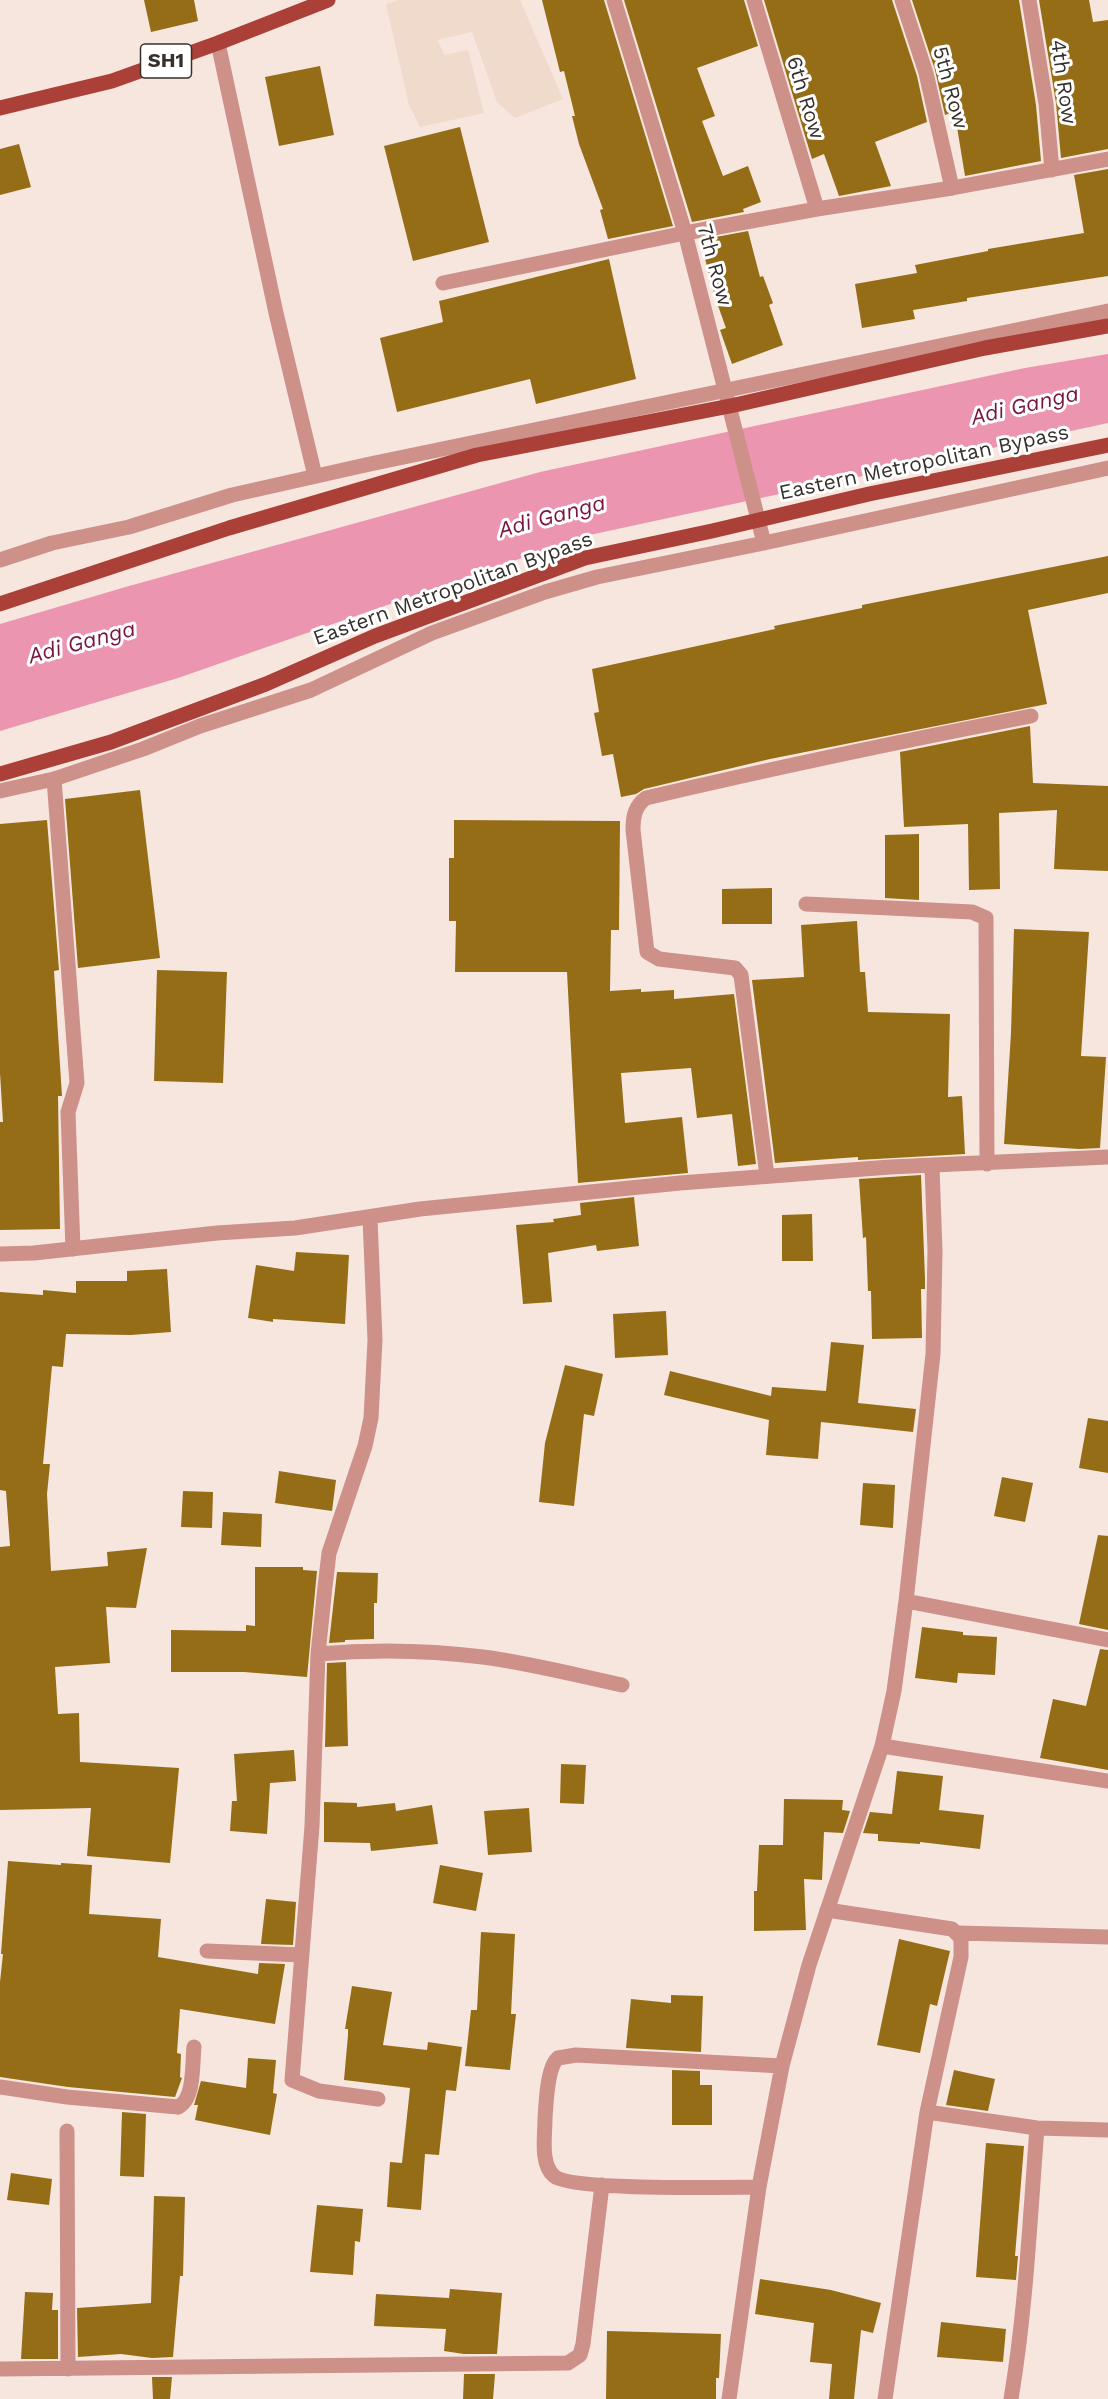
<!DOCTYPE html>
<style>
body{margin:0}
canvas{display:block;background:#f6e6dd}
</style>
<canvas width="1108" height="2399"></canvas>
<script>
const context = document.querySelector('canvas').getContext('2d');
context.lineJoin = 'round';
function fillPath(path, color) { context.fillStyle = color; context.fill(path, 'evenodd'); }
function strokePath(path, color, width, dash) { context.strokeStyle = color; context.lineWidth = width; context.lineCap = dash ? 'butt' : 'round'; context.setLineDash(dash || []); context.stroke(path); }
function label(font, color, halo, rows, align = 'center') {
  context.font = font + ' "Work Sans",sans-serif'; context.lineWidth = 6; context.setLineDash([]); context.textBaseline = 'middle'; context.strokeStyle = halo; context.fillStyle = color; for (const [text, x, y, turn = 0] of rows) {
    context.save(); context.translate(x, y); context.rotate((+turn || 0) * Math.PI / 180); context.textAlign = isNaN(turn) ? turn : align; if (halo) context.strokeText(text, 0, 0); context.fillText(text, 0, 0); context.restore();
  }
}
const built = new Path2D(`
 M 399,0 L 520,0 L 563,99 L 515,118 L 497,102 L 472,32 L 437,40 L 445,55 L 468,50 L 484,113 L 420,127 L 409,105 L 386,4 Z`);
const water = new Path2D(`
 M 1108,354 L 1108,423 L 585,536 L 178,678 L 0,731 L 0,624 L 129,586 L 540,472 L 1025,368 Z`);
const building = new Path2D(`
 M 144,0 L 194,0 L 198,21 L 151,32 Z
 M 542,0 L 604,0 L 673,226 L 608,239 L 600,210 L 603,209 L 579,144 L 572,116 L 575,116 L 564,71 L 560,72 Z
 M 624,0 L 744,0 L 758,46 L 697,68 L 715,116 L 702,121 L 723,176 L 748,166 L 761,202 L 743,209 L 744,212 L 692,222 Z
 M 764,0 L 892,0 L 917,76 L 927,122 L 875,142 L 891,186 L 839,196 L 824,154 L 812,159 Z
 M 912,0 L 1019,0 L 1036,105 L 1041,161 L 965,176 L 957,127 L 952,128 L 950,113 L 945,115 L 935,70 Z
 M 1039,0 L 1089,0 L 1093,22 L 1108,20 L 1108,149 L 1061,158 L 1056,103 Z
 M 320,66 L 334,135 L 279,146 L 265,77 Z
 M 460,127 L 489,242 L 413,261 L 384,146 Z
 M 19,144 L 31,187 L 0,195 L 0,149 Z
 M 1108,169 L 1108,276 L 967,298 L 967,301 L 913,310 L 915,319 L 862,328 L 855,284 L 917,273 L 915,265 L 988,251 L 988,249 L 1084,233 L 1074,175 Z
 M 748,231 L 760,277 L 763,276 L 773,303 L 769,305 L 783,345 L 732,364 L 720,330 L 726,328 L 716,300 L 700,240 Z
 M 609,259 L 636,379 L 536,404 L 530,379 L 397,412 L 380,338 L 443,322 L 439,301 Z
 M 1108,556 L 1108,593 L 1028,610 L 1047,704 L 770,759 L 644,789 L 636,794 L 621,797 L 613,754 L 602,756 L 594,713 L 599,712 L 592,669 L 775,629 L 774,626 L 862,608 L 862,605 Z
 M 1030,726 L 1033,783 L 1108,786 L 1108,871 L 1054,869 L 1057,810 L 999,813 L 1000,889 L 969,890 L 968,824 L 904,827 L 900,752 Z
 M 140,790 L 160,958 L 78,968 L 65,799 Z
 M 47,820 L 59,970 L 54,971 L 62,1096 L 58,1096 L 60,1229 L 0,1230 L 0,1122 L 3,1122 L 0,1073 L 0,824 Z
 M 454,820 L 620,821 L 619,930 L 611,930 L 610,991 L 641,989 L 641,992 L 674,990 L 674,999 L 734,994 L 756,1164 L 738,1166 L 732,1114 L 697,1118 L 691,1068 L 621,1073 L 625,1123 L 682,1117 L 688,1173 L 578,1183 L 567,972 L 455,972 L 456,921 L 449,921 L 449,858 L 454,858 Z
 M 919,834 L 919,900 L 885,898 L 885,835 Z
 M 772,888 L 772,924 L 722,924 L 722,889 Z
 M 857,921 L 860,972 L 865,972 L 868,1012 L 950,1014 L 948,1097 L 962,1096 L 965,1154 L 858,1160 L 858,1157 L 775,1163 L 752,980 L 804,977 L 801,925 Z
 M 1014,929 L 1089,932 L 1081,1056 L 1106,1057 L 1100,1148 L 1079,1149 L 1004,1144 L 1011,1033 Z
 M 157,970 L 227,972 L 223,1083 L 154,1081 Z
 M 921,1175 L 925,1279 L 925,1289 L 921,1289 L 922,1338 L 872,1339 L 871,1291 L 868,1291 L 866,1237 L 863,1238 L 859,1179 Z
 M 634,1197 L 639,1246 L 597,1251 L 596,1245 L 548,1253 L 552,1302 L 523,1304 L 516,1225 L 554,1222 L 553,1219 L 581,1215 L 580,1203 Z
 M 812,1214 L 813,1261 L 782,1261 L 782,1215 Z
 M 296,1252 L 349,1255 L 345,1324 L 273,1319 L 273,1322 L 248,1318 L 256,1265 L 294,1271 Z
 M 167,1269 L 171,1332 L 131,1335 L 66,1334 L 63,1367 L 52,1366 L 43,1464 L 50,1464 L 47,1494 L 51,1571 L 108,1566 L 107,1552 L 147,1548 L 136,1608 L 106,1607 L 110,1663 L 55,1667 L 58,1714 L 79,1713 L 80,1762 L 179,1768 L 170,1863 L 87,1856 L 91,1808 L 0,1810 L 0,1547 L 10,1546 L 6,1491 L 0,1490 L 0,1292 L 43,1295 L 43,1290 L 76,1293 L 76,1281 L 127,1281 L 127,1271 Z
 M 666,1311 L 668,1355 L 615,1358 L 613,1314 Z
 M 831,1342 L 864,1345 L 858,1403 L 916,1409 L 913,1432 L 821,1422 L 818,1459 L 766,1455 L 769,1420 L 664,1395 L 670,1371 L 771,1396 L 772,1387 L 826,1391 Z
 M 565,1365 L 603,1374 L 594,1416 L 584,1414 L 574,1506 L 539,1502 L 545,1443 Z
 M 1088,1418 L 1108,1421 L 1108,1473 L 1079,1468 Z
 M 279,1471 L 336,1480 L 332,1511 L 275,1503 Z
 M 1002,1477 L 1033,1483 L 1025,1522 L 994,1516 Z
 M 863,1483 L 895,1485 L 893,1528 L 860,1525 Z
 M 183,1491 L 213,1492 L 212,1528 L 181,1527 Z
 M 223,1512 L 262,1514 L 261,1547 L 221,1545 Z
 M 1098,1535 L 1108,1536 L 1108,1630 L 1079,1624 Z
 M 255,1567 L 303,1567 L 303,1570 L 317,1571 L 307,1677 L 244,1672 L 171,1672 L 171,1630 L 246,1631 L 246,1625 L 255,1626 Z
 M 337,1572 L 378,1573 L 377,1603 L 374,1603 L 374,1639 L 345,1640 L 345,1642 L 329,1643 Z
 M 922,1627 L 963,1632 L 963,1635 L 997,1637 L 995,1675 L 958,1673 L 957,1683 L 915,1678 Z
 M 1100,1649 L 1108,1650 L 1108,1770 L 1040,1758 L 1053,1699 L 1086,1706 Z
 M 346,1662 L 348,1746 L 325,1747 L 327,1663 Z
 M 294,1750 L 296,1781 L 270,1783 L 267,1834 L 230,1831 L 232,1801 L 237,1801 L 234,1754 Z
 M 561,1764 L 586,1765 L 584,1804 L 560,1803 Z
 M 897,1771 L 943,1776 L 939,1810 L 984,1815 L 980,1849 L 920,1842 L 920,1844 L 878,1841 L 878,1834 L 863,1833 L 870,1812 L 892,1814 Z
 M 784,1799 L 843,1800 L 842,1810 L 850,1811 L 843,1833 L 824,1832 L 822,1880 L 804,1879 L 806,1930 L 754,1931 L 754,1891 L 757,1891 L 759,1845 L 783,1845 Z
 M 324,1802 L 357,1803 L 357,1807 L 395,1803 L 396,1811 L 432,1805 L 438,1844 L 371,1851 L 370,1843 L 324,1842 Z
 M 529,1808 L 532,1852 L 488,1855 L 484,1811 Z
 M 8,1861 L 61,1865 L 61,1863 L 92,1865 L 89,1914 L 161,1919 L 158,1957 L 258,1974 L 259,1963 L 285,1964 L 275,2024 L 180,2009 L 177,2053 L 181,2054 L 180,2077 L 182,2078 L 175,2097 L 68,2087 L 0,2077 L 0,1982 L 3,1954 L 1,1954 Z
 M 440,1865 L 483,1873 L 476,1911 L 433,1903 Z
 M 266,1899 L 296,1902 L 293,1945 L 261,1944 Z
 M 481,1932 L 515,1934 L 511,2014 L 516,2014 L 510,2070 L 465,2066 L 471,2010 L 477,2010 Z
 M 899,1939 L 950,1951 L 937,2006 L 930,2004 L 920,2053 L 877,2045 Z
 M 352,1986 L 392,1992 L 383,2045 L 427,2050 L 428,2042 L 462,2047 L 456,2091 L 446,2090 L 439,2155 L 425,2154 L 421,2210 L 387,2207 L 390,2162 L 402,2163 L 410,2088 L 344,2080 L 348,2035 L 348,2029 L 345,2029 Z
 M 671,1995 L 703,1996 L 701,2052 L 626,2048 L 631,1999 L 671,2003 Z
 M 248,2058 L 276,2060 L 273,2093 L 277,2094 L 270,2135 L 195,2120 L 198,2105 L 194,2105 L 201,2081 L 246,2088 Z
 M 672,2070 L 700,2071 L 700,2085 L 712,2085 L 712,2125 L 672,2125 Z
 M 954,2070 L 995,2079 L 988,2111 L 946,2105 Z
 M 122,2112 L 146,2114 L 144,2177 L 120,2176 Z
 M 986,2143 L 1024,2146 L 1015,2256 L 1018,2256 L 1016,2280 L 976,2277 Z
 M 11,2173 L 52,2179 L 49,2205 L 7,2200 Z
 M 154,2196 L 185,2197 L 183,2276 L 180,2276 L 173,2357 L 152,2358 L 121,2354 L 78,2357 L 77,2308 L 151,2303 Z
 M 317,2205 L 363,2209 L 360,2242 L 355,2241 L 353,2275 L 310,2272 Z
 M 760,2279 L 831,2290 L 881,2303 L 873,2333 L 861,2330 L 854,2399 L 829,2399 L 832,2364 L 810,2362 L 814,2323 L 755,2314 Z
 M 450,2289 L 502,2293 L 497,2354 L 464,2354 L 444,2351 L 446,2329 L 374,2326 L 376,2294 L 449,2298 Z
 M 25,2292 L 53,2293 L 52,2310 L 58,2310 L 58,2359 L 21,2359 Z
 M 941,2322 L 1006,2329 L 1003,2362 L 937,2357 Z
 M 607,2331 L 721,2334 L 719,2378 L 716,2378 L 716,2399 L 606,2399 Z
 M 464,2374 L 495,2374 L 493,2399 L 463,2399 Z
 M 152,2377 L 172,2377 L 170,2399 L 153,2399 Z`);
const service = new Path2D(`
 M 902,0 L 926,73 L 952,188
 M 54,779 L 77,1083 L 68,1112 L 73,1249
 M 767,1176 L 741,975 L 735,968 L 659,959 L 647,952 L 633,830 C 633,816 635,806 646,798 C 774,768 902,741 1031,716
 M 0,2087 L 67,2097 L 178,2107`);
const minor = new Path2D(`
 M 614,0 L 685,233 L 764,543
 M 754,0 L 817,209
 M 1029,0 L 1046,104 L 1052,170
 M 218,43 L 276,313 L 315,476
 M 443,283 L 685,233 L 817,209 L 952,188 L 1108,159
 M 0,560 L 52,543 L 129,527 L 232,495 L 370,464 L 1108,311
 M 0,791 L 54,779 L 143,749 L 200,726 L 311,690 L 432,633 L 545,592 L 597,577 L 764,543 L 1108,468
 M 806,904 L 972,912 L 986,918 L 987,1164
 M 370,1218 L 375,1340 L 371,1418 L 365,1446 L 329,1553 L 325,1587 L 318,1654 L 312,1826 L 292,2080 L 319,2091 L 378,2099
 M 0,1254 L 34,1253 L 217,1233 L 295,1228 L 420,1209 L 680,1183 L 890,1167 L 1108,1157
 M 906,1601 L 1108,1640
 M 318,1654 C 374,1649 428,1650 483,1657 C 529,1663 576,1675 622,1685
 M 882,1746 L 1108,1781
 M 827,1910 L 952,1929 L 961,1938 L 961,1957 L 927,2112
 M 959,1933 L 1108,1937
 M 207,1951 L 302,1955
 M 178,2107 C 195,2099 192,2064 194,2047
 M 67,2131 L 68,2369
 M 759,2187 C 727,2187 571,2191 554,2176 C 540,2164 545,2136 545,2119 C 546,2104 547,2067 558,2058 L 576,2055 L 782,2066
 M 0,2369 L 568,2363 L 580,2355 L 583,2344 L 602,2185
 M 729,2399 L 759,2187 L 782,2066 L 809,1965 L 882,1746 L 894,1691 L 906,1601 L 933,1354 L 935,1251 L 932,1167
 M 885,2399 L 927,2112 L 1037,2128 L 1108,2130
 M 1011,2399 C 1026,2309 1030,2218 1037,2128`);
const primary = new Path2D(`
 M 0,108 L 112,81 L 218,43 L 328,0`);
const primaryBridge = new Path2D(`
 M 0,604 L 229,528 L 477,455 L 735,405 L 985,348 L 1108,326
 M 0,774 L 111,742 L 266,684 L 375,636 L 585,558 L 712,531 L 869,494 L 1108,445`);
const shields = [
 [166,61,51]
];
const shieldNames = [
 ["SH1",166,61]
];
const streetNames = [
 ["4th Row",1063,82,82],
 ["5th Row",950,88,75],
 ["6th Row",805,98,73],
 ["7th Row",714,265,75],
 ["Eastern Metropolitan Bypass",924,463,-12],
 ["Eastern Metropolitan Bypass",453,589,-20]
];
const waterNames = [
 ["Adi Ganga",1025,406,-13],
 ["Adi Ganga",552,517,-15],
 ["Adi Ganga",82,643,-15]
];
fillPath(built, '#f0dacc');
fillPath(water, '#eb95b0');
fillPath(building, '#956d17');
strokePath(service, '#ce918a', 15);
strokePath(minor, '#ce918a', 15);
strokePath(primary, '#ab4039', 15);
strokePath(primaryBridge, '#ab4039', 15);
for (const [x, y, w] of shields) { const box = new Path2D(); box.roundRect(x - w / 2, y - 17, w, 34, 4.5); context.fillStyle = '#fff'; context.fill(box); strokePath(box, '#37312e', 1.5); }
label('bold 20px', '#37312e', null, shieldNames);
label('21px', '#37312e', '#fff', streetNames);
label('italic 22px', '#781441', '#fff', waterNames);
</script>
